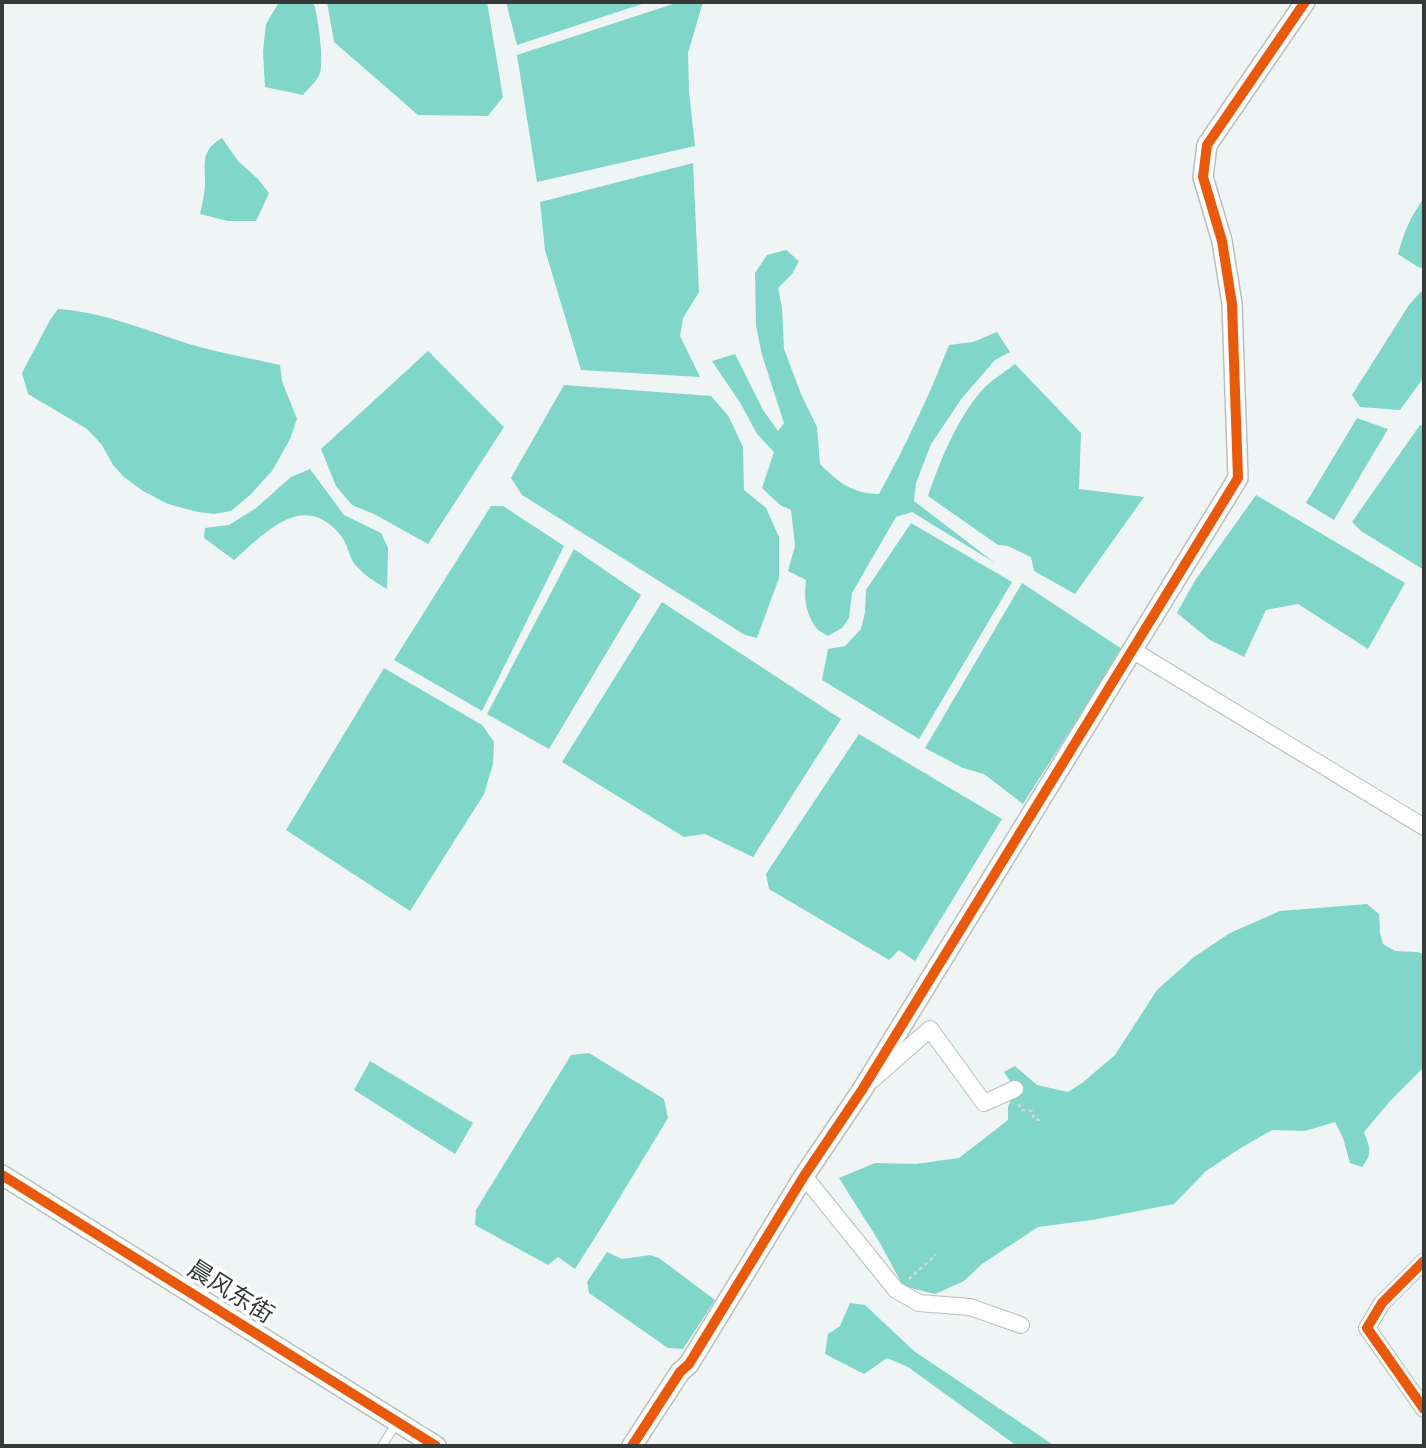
<!DOCTYPE html>
<meta charset="utf-8">
<style>
body{margin:0}
#map{position:relative;width:1426px;height:1448px;overflow:hidden;background:#eff5f4;font-family:"Varela Round",sans-serif}
canvas{display:block}
.frame{position:absolute;inset:0;border:4px solid #353938;pointer-events:none}
</style>
<div id="map">
<canvas width="1426" height="1448"></canvas>
<div class="frame"></div>
</div>
<script>
const context = document.querySelector('canvas').getContext('2d');
context.lineJoin = 'round';
function fillPath(path, color) { context.fillStyle = color; context.fill(path, 'evenodd'); }
function strokePath(path, color, width, dash) { context.strokeStyle = color; context.lineWidth = width; context.lineCap = dash ? 'butt' : 'round'; context.setLineDash(dash || []); context.stroke(path); }
function label(font, color, halo, rows, align = 'center') {
  context.font = font + ' "Varela Round","Noto Sans SC",sans-serif'; context.lineWidth = 7; context.setLineDash([]); context.textBaseline = 'middle'; context.strokeStyle = halo; context.fillStyle = color; for (const [text, x, y, turn = 0] of rows) {
    context.save(); context.translate(x, y); context.rotate((+turn || 0) * Math.PI / 180); context.textAlign = isNaN(turn) ? turn : align; if (halo) context.strokeText(text, 0, 0); context.fillText(text, 0, 0); context.restore();
  }
}
const water = new Path2D(`
 M 279,2 L 313,2 C 318,13 324,62 320,73 C 318,80 308,89 303,95 L 265,87 L 263,51 L 266,24 Z
 M 327,2 L 487,2 L 503,97 L 488,116 L 418,115 L 334,42 Z
 M 506,2 L 648,2 L 517,45 Z
 M 679,2 L 703,2 L 688,53 L 689,92 L 695,146 L 537,182 L 517,55 Z
 M 222,138 L 238,161 L 258,179 L 269,193 L 256,221 L 228,221 L 200,214 C 202,205 204,196 205,187 C 206,165 199,151 222,138 Z
 M 693,163 L 699,292 L 683,318 L 680,336 L 700,377 L 581,370 L 545,250 L 540,202 Z
 M 1424,198 L 1424,269 L 1418,267 L 1398,254 C 1404,232 1410,217 1424,198 Z
 M 786,250 L 799,261 L 792,274 L 778,288 L 782,308 L 784,349 L 801,394 L 817,427 L 820,464 C 838,482 853,494 879,494 C 906,445 929,396 949,345 L 973,342 L 997,332 L 1010,352 L 995,360 L 962,398 L 931,444 L 916,483 L 914,501 L 995,563 L 912,512 L 896,517 L 852,593 L 849,618 L 842,628 L 828,636 C 823,633 817,630 814,625 C 805,611 804,595 806,580 L 788,571 L 795,546 L 791,510 L 780,505 L 762,488 L 774,452 L 757,434 L 741,404 L 712,361 L 735,354 L 763,410 L 778,431 L 784,423 L 762,355 L 756,326 L 755,273 L 767,255 Z
 M 1424,288 L 1424,377 L 1400,410 L 1360,407 L 1352,395 L 1409,305 Z
 M 58,309 C 104,312 145,330 189,344 C 219,353 250,358 280,365 L 282,381 L 297,419 L 290,439 L 272,471 L 250,495 L 231,511 L 214,514 L 198,512 L 168,504 L 143,491 L 124,477 L 113,465 L 102,445 L 87,429 L 28,394 L 22,373 L 50,320 Z
 M 428,351 L 504,427 L 428,544 L 374,514 L 352,505 L 336,486 L 321,449 Z
 M 1015,364 L 1081,433 L 1079,489 L 1144,497 L 1075,594 L 1034,571 L 1031,557 L 1008,546 L 998,545 L 928,496 C 940,461 958,416 984,388 C 993,379 1005,372 1015,364 Z
 M 564,385 L 711,396 L 729,417 L 743,447 L 744,490 L 766,508 L 779,537 L 779,578 L 757,638 L 745,635 L 522,495 L 511,478 Z
 M 1357,418 L 1388,429 L 1334,520 L 1306,503 Z
 M 1420,425 L 1424,427 L 1424,570 L 1361,531 L 1352,522 Z
 M 310,469 L 344,515 L 381,533 L 388,548 L 387,589 C 375,582 362,574 353,562 C 349,554 347,545 342,537 C 305,489 267,531 234,560 L 204,538 L 205,528 L 229,525 L 256,508 L 291,477 Z
 M 1256,495 L 1405,583 L 1368,649 L 1298,604 L 1266,610 L 1244,657 L 1210,640 L 1177,613 L 1194,582 Z
 M 491,506 L 503,506 L 564,546 L 482,711 L 394,660 Z
 M 911,523 L 1012,582 L 919,739 L 822,680 L 828,649 L 845,646 L 861,629 L 865,612 L 866,590 Z
 M 574,549 L 641,595 L 549,749 L 487,714 Z
 M 1022,583 L 1122,649 L 1023,804 L 984,774 L 963,768 L 925,748 Z
 M 662,602 L 841,719 L 753,857 L 705,834 L 684,837 L 562,762 Z
 M 384,668 L 482,725 L 494,742 L 493,764 L 484,794 L 410,911 L 286,830 Z
 M 859,734 L 1002,819 L 915,961 L 899,950 L 889,960 L 769,889 L 766,874 Z
 M 1367,904 L 1379,914 L 1380,933 L 1383,944 L 1395,951 L 1417,952 L 1424,954 L 1424,1067 L 1390,1101 L 1364,1132 C 1370,1148 1373,1153 1362,1167 L 1350,1163 L 1343,1138 L 1335,1122 L 1305,1131 L 1272,1130 L 1239,1149 L 1206,1171 L 1174,1204 L 1092,1220 L 1038,1227 L 982,1264 L 964,1281 L 935,1294 L 903,1286 L 880,1243 L 839,1178 L 875,1163 L 916,1164 L 959,1158 L 1008,1120 L 1008,1107 L 1015,1089 L 1004,1072 L 1015,1066 L 1037,1085 L 1068,1092 L 1082,1083 L 1115,1055 L 1157,990 L 1194,957 L 1230,933 L 1280,911 Z
 M 589,1053 L 664,1099 L 668,1118 L 606,1220 L 575,1269 L 558,1257 L 548,1265 L 475,1225 L 476,1210 L 571,1055 Z
 M 370,1061 L 473,1123 L 455,1154 L 354,1090 Z
 M 607,1252 L 622,1259 L 650,1255 L 659,1258 L 715,1300 L 683,1349 L 668,1348 L 589,1293 L 587,1282 Z
 M 850,1303 L 865,1305 L 914,1351 L 1055,1446 L 1017,1446 L 908,1367 L 887,1358 L 864,1374 L 825,1354 L 828,1334 L 840,1326 Z`);
const path = new Path2D(`
 M 1019,1104 L 1021,1110 L 1032,1111 L 1034,1119 L 1043,1120
 M 909,1279 L 936,1255`);
const service = new Path2D(`
 M 382,1446 L 397,1422`);
const minor = new Path2D(`
 M 1132,650 L 1424,827
 M 872,1080 L 930,1029 L 984,1103 L 1015,1089
 M 804,1176 L 896,1290 L 919,1303 L 970,1307 L 1021,1325
 M 1424,1261 L 1382,1303 L 1367,1328 L 1424,1409`);
const tertiary = new Path2D(`
 M 2,1175 L 436,1446
 M 632,1446 L 680,1372 L 689,1364 L 804,1176 L 862,1090 L 1238,478 L 1232,304 L 1222,241 L 1203,177 L 1207,145 L 1305,2`);
const cycleway = new Path2D(`
 M 2,1175 L 436,1446
 M 1424,1261 L 1382,1303 L 1367,1328 L 1424,1409
 M 632,1446 L 680,1372 L 689,1364 L 804,1176 L 862,1090 L 1238,478 L 1232,304 L 1222,241 L 1203,177 L 1207,145 L 1305,2`);
const streetNames = [
 ["晨风东街",230,1293,32]
];
fillPath(water, '#80d6c9');
strokePath(service, '#bbc0bf', 10);
strokePath(minor, '#bbc0bf', 18);
strokePath(tertiary, '#bbc0bf', 22);
strokePath(path, '#d6d7d7', 2.5, [3.5, 3.5]);
strokePath(service, '#fdfefd', 8);
strokePath(minor, '#fdfefd', 16);
strokePath(tertiary, '#fdfefd', 19);
strokePath(cycleway, '#e8590c', 10);
label('24px', '#353938', '#fff', streetNames);
</script>
